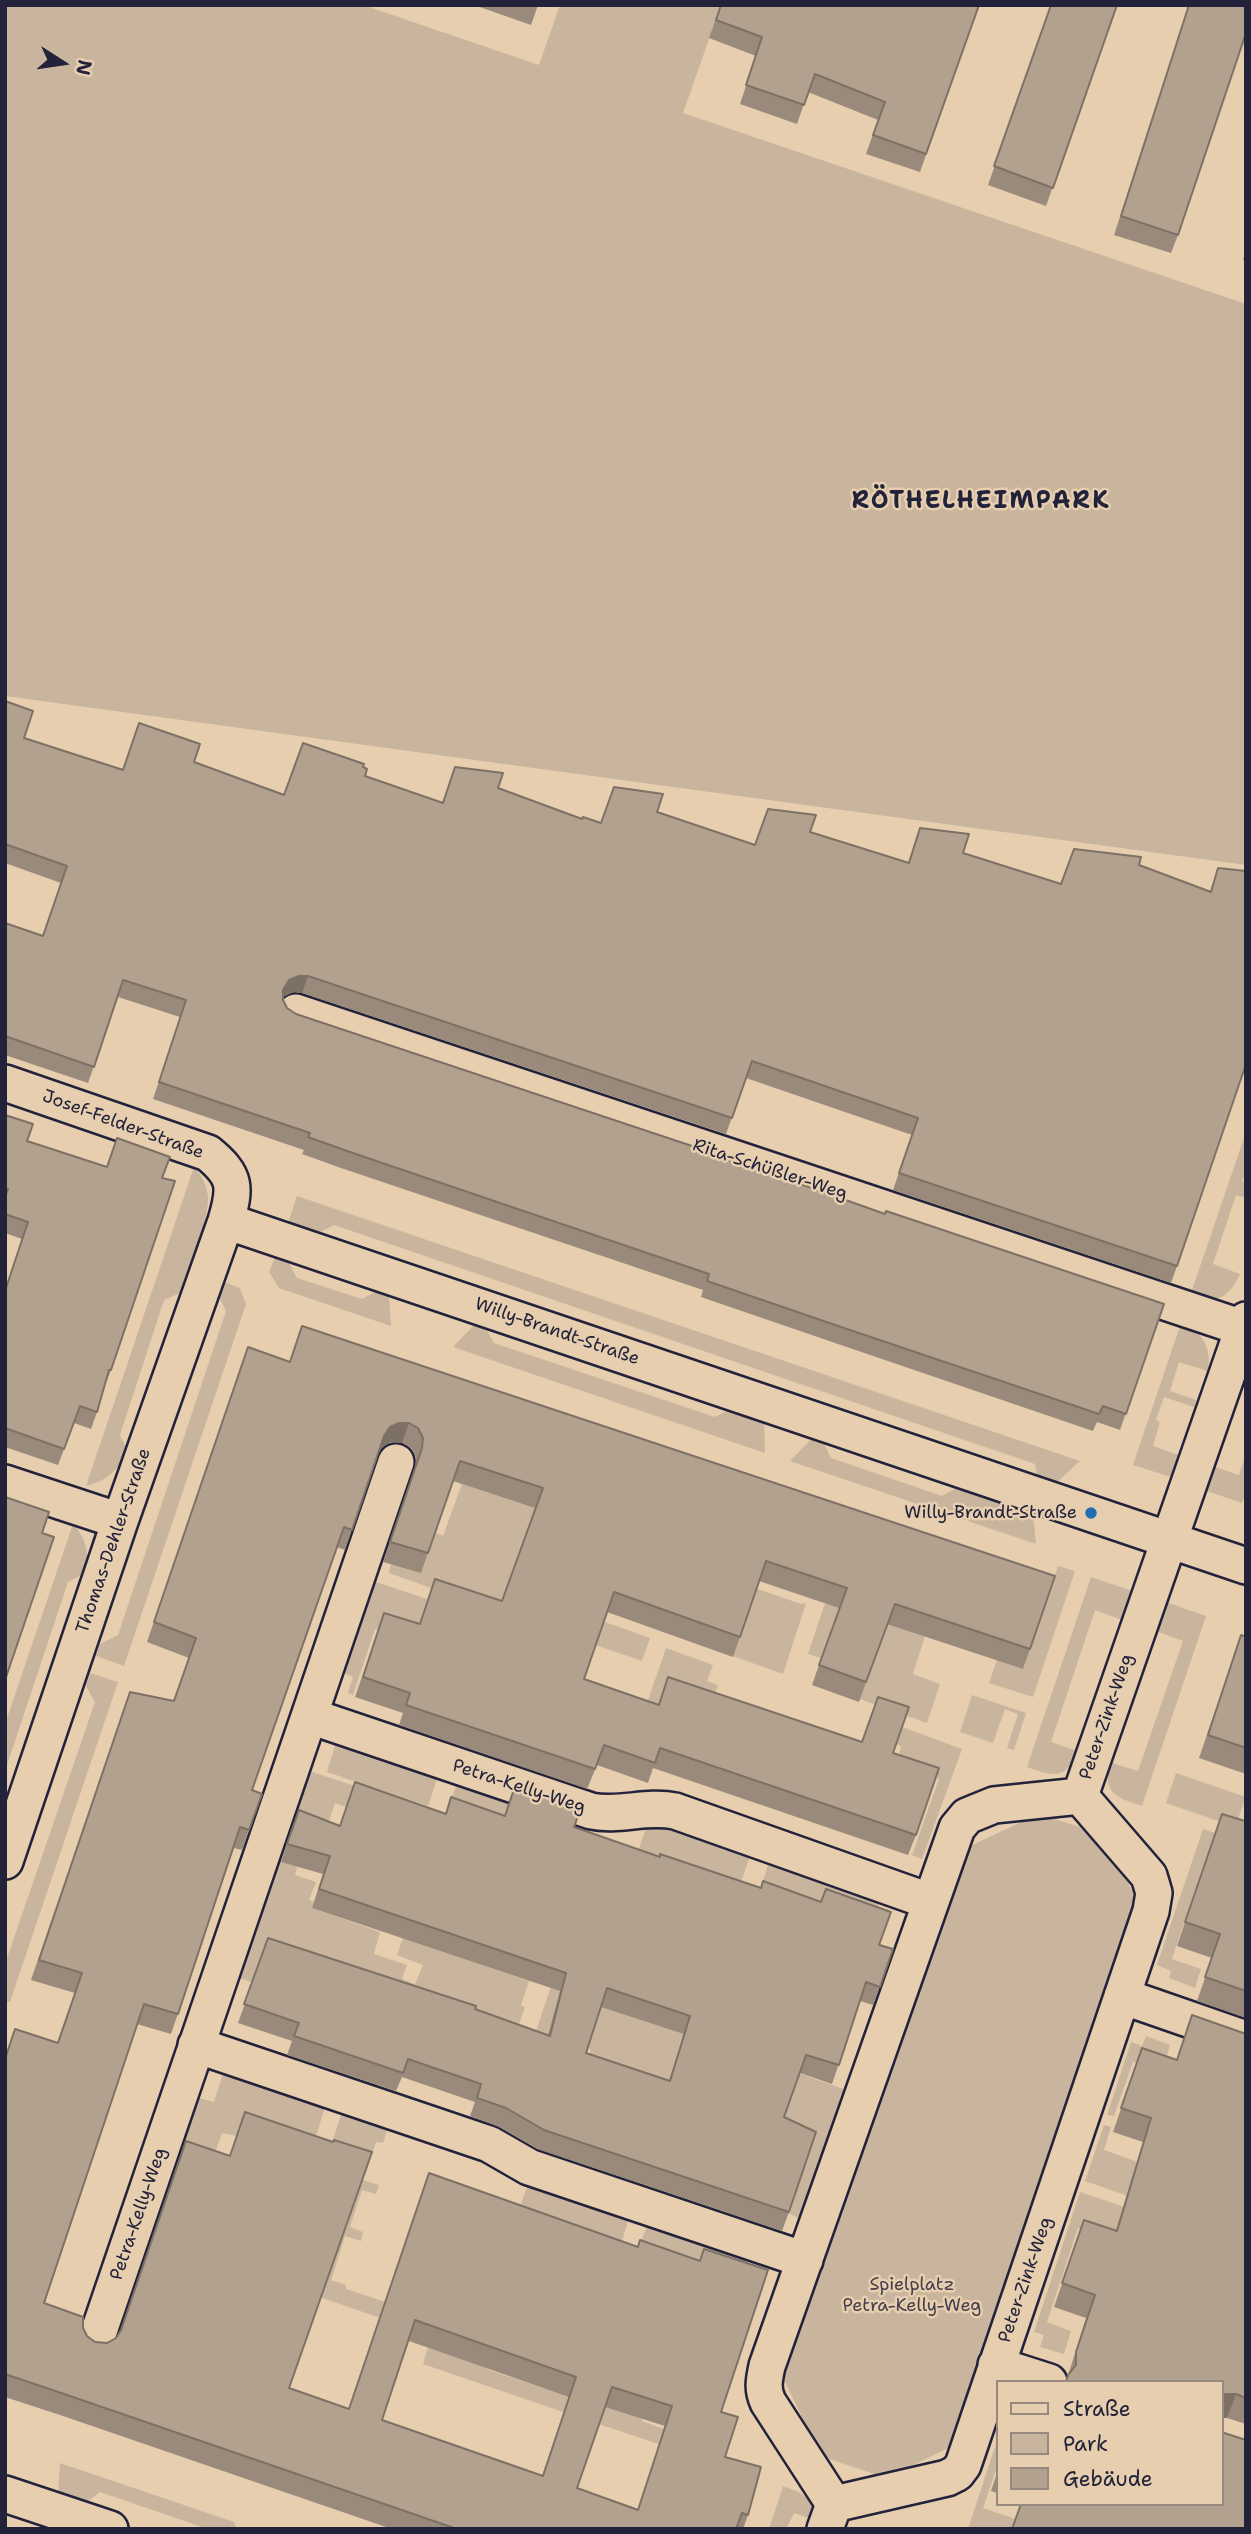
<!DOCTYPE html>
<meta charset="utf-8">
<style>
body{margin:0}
#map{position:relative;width:1251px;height:2534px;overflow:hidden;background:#e6ceae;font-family:"Shantell Sans",sans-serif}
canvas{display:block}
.frame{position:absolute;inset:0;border:7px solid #22223b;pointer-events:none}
.legend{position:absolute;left:996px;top:2380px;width:228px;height:126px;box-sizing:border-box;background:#e6ceae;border:2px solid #988980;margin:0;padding:9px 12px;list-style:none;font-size:21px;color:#22223b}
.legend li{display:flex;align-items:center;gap:14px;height:35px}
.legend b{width:35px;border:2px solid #988980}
.north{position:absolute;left:28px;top:28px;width:70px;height:70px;-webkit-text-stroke:5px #e6ceae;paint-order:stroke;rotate:102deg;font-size:19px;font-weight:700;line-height:28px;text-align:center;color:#22223b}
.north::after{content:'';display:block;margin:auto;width:24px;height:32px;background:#22223b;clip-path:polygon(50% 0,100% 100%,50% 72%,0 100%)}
</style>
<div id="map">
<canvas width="1251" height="2534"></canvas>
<div class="frame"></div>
<ul class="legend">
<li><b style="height:9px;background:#e6ceae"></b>Straße</li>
<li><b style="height:19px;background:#c9b59d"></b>Park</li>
<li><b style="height:19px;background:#b3a190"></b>Gebäude</li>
</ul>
<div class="north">N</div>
</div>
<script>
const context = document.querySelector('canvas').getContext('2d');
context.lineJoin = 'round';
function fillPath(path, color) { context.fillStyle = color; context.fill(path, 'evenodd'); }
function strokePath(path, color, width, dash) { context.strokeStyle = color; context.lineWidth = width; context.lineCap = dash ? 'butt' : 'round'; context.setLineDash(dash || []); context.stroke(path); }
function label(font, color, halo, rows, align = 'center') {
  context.font = font + ' "Shantell Sans",sans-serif'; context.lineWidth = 5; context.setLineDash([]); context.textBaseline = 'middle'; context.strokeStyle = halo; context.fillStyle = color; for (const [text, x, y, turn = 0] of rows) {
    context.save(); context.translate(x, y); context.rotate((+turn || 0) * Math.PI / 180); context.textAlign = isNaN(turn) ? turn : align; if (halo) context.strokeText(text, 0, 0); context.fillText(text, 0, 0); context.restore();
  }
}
const green = new Path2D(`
 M 5,5 L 363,5 L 539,65 L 560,5 L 721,5 L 683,113 L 1246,304 L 1246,865 L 5,696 Z
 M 1246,1132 L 1246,1171 L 1242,1181 L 1246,1182 L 1246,1198 L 1236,1195 L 1213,1264 L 1240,1274 C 1228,1301 1215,1301 1189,1299 Z
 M 194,1167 C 202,1176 207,1185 208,1197 C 209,1221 188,1268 180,1293 L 164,1300 L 120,1435 L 127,1450 C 120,1470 106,1481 86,1486 Z
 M 297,1196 L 1080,1461 L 1056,1483 L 1038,1478 L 1035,1464 L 334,1225 L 318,1233 L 288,1223 Z
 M 275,1257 L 288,1261 L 297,1278 L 362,1299 L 377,1291 L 389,1295 L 391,1326 L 279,1288 L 269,1272 Z
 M 224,1282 L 240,1288 L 246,1304 L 124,1666 L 96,1656 L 100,1644 L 118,1635 L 226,1311 L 218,1295 Z
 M 1181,1323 C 1203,1331 1212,1349 1208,1371 L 1179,1362 L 1170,1391 L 1196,1400 L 1194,1407 L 1164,1397 L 1156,1420 L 1160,1422 L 1153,1446 L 1181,1456 L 1174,1478 L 1133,1465 Z
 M 475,1324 L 485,1327 L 494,1343 L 715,1417 L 729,1410 L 764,1422 L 765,1453 L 453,1347 Z
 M 812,1438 L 823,1442 L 831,1458 L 942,1496 L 958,1487 L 1033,1513 L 1036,1544 L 790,1461 Z
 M 1246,1454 L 1246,1493 L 1242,1503 L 1201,1489 L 1209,1465 L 1239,1475 Z
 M 462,1484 L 582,1523 L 570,1559 L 523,1543 L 509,1580 L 557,1597 L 546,1629 L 389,1573 L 394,1553 L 434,1532 L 443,1536 Z
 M 73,1524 C 86,1537 91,1557 84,1574 L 68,1582 L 5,1771 L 5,1724 Z
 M 1058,1566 L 1075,1571 L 1033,1697 L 989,1683 L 997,1660 L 1023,1669 Z
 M 1091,1577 L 1135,1592 L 1125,1621 L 1095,1610 L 1051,1742 L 1077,1751 C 1067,1781 1052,1776 1027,1767 Z
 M 373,1581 L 427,1599 L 422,1615 L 433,1619 L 431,1627 L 389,1614 L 383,1631 L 375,1629 L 353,1695 L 348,1693 L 353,1677 L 343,1673 Z
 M 752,1587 L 801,1604 L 806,1603 L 783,1674 L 733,1656 Z
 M 1163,1601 L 1206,1616 L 1142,1806 C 1117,1798 1100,1792 1112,1763 L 1138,1771 L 1183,1641 L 1153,1630 Z
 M 825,1603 L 925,1636 L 913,1674 L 940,1684 L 927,1723 L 860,1699 L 873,1661 L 826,1644 L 821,1658 L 808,1654 Z
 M 568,1609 L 650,1638 L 642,1661 L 560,1633 Z
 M 666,1648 L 713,1665 L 707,1681 L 718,1685 L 714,1698 L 634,1777 L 623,1773 Z
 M 90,1673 L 118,1682 L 10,2002 L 5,2001 L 5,1964 L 95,1702 L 86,1686 Z
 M 972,1695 L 1026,1713 L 1014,1750 L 1007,1748 L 1018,1714 L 1005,1709 L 993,1743 L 960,1732 Z
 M 902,1727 L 962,1749 L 922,1859 L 912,1855 L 939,1779 L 898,1759 L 901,1746 L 896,1744 Z
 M 337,1739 L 439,1773 L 428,1806 L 327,1772 Z
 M 309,1771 L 410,1804 L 349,1800 L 346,1807 L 335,1803 L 317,1855 L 302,1850 L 295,1875 L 316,1882 L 309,1900 L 314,1902 L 312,1908 L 380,1932 L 374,1954 L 407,1965 L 402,1979 L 415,1984 L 423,1965 L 397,1955 L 457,1783 L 575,1823 L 506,1811 L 457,1956 L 529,1981 L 521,2005 L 525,2007 L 489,2110 L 261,1957 L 252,1982 L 239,1978 L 279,1861 L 286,1863 L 297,1830 L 290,1827 Z
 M 1176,1773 L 1246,1797 L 1235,1827 L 1166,1803 Z
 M 1038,1814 L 1106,1835 L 1142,1913 L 963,2441 L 886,2478 L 821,2456 L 783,2378 L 964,1849 Z
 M 648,1822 L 750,1856 L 739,1888 L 637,1855 Z
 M 1203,1829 L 1246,1843 L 1202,1869 L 1172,1959 L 1201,1969 L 1195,1988 L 1169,1978 L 1171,1971 L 1157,1965 Z
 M 768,1865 L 867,1897 L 879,1903 L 872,1925 L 767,2062 L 846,2090 L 801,2219 L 790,2214 L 809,2150 L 678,2083 L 644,2072 L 587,2061 L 591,2050 L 548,2036 L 511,2106 L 551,1986 L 608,2009 L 674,2030 L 757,1900 Z
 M 1146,2036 L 1170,2045 L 1162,2071 L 1133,2062 L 1114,2116 L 1107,2115 L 1131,2042 L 1142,2046 Z
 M 224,2070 L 326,2104 L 311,2152 L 239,2128 L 236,2136 L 222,2133 L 206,2178 L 172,2213 L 158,2208 L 170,2172 L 184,2178 L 188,2165 L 174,2160 L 196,2097 L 214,2102 Z
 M 343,2109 L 474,2157 L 387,2130 L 383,2143 L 376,2142 L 363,2180 L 379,2185 L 376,2194 L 362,2190 L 350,2227 L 363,2232 L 361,2241 L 345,2236 L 331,2280 L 346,2285 L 346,2289 L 410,2310 L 415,2330 L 285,2285 Z
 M 1104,2125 L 1111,2127 L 1104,2150 L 1152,2167 L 1246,2237 L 1085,2181 Z
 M 529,2181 L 630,2215 L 620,2247 L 488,2361 L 486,2369 L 552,2391 L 584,2376 L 572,2415 L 423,2364 L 428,2347 L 518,2213 Z
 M 1080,2192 L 1246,2248 L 1215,2275 L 1078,2228 L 1047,2322 L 1071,2331 L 1064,2354 L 1040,2347 L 1044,2335 L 1034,2332 Z
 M 648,2222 L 747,2256 L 740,2278 L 645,2414 L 642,2421 L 726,2452 L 721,2465 L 581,2418 Z
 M 997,2441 L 997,2467 L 983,2508 L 1045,2529 L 968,2529 Z
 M 60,2463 L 234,2522 L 237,2529 L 208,2529 L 100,2492 L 87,2502 L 58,2491 Z
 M 783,2486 C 801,2492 815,2498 815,2520 L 794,2513 L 786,2529 L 769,2529 Z`);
const street = new Path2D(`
 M 296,1012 L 1243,1328
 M 5,1083 L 208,1153 C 236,1176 236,1187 226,1221 L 120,1521 L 5,1861
 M 226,1221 L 1246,1566
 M 5,1483 L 120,1521
 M 310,1716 L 591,1811 C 619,1817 646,1805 675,1811 L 929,1901
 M 1122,1996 L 1246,2039
 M 196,2045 L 489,2144 L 529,2167 L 805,2260
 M 95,2343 L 396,1462
 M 996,2365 L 1049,2382
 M 5,2494 L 110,2529
 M 834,2504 L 768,2402 C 762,2389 764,2380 767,2366 L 957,1828 L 967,1816 L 994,1805 L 1080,1796
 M 825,2529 L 834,2504 L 947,2478 L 957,2473 L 963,2465 L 1151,1911 L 1154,1893 L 1149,1876 L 1080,1796 L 1246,1320`);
const wall = new Path2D(`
 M 474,5 L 538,5 L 531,25 Z
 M 721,5 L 979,5 L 920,172 L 866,154 L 878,120 L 808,92 L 797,124 L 740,104 L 756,56 L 709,38 Z
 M 1051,5 L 1117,5 L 1046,206 L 988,185 Z
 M 1189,5 L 1246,5 L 1178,235 L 1171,253 L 1114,235 Z
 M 1246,251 L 1246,261 L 1243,260 Z
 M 5,701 L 24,738 L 123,769 L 194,762 L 284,794 L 363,767 L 365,776 L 442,803 L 455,767 L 498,788 L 582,819 L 601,823 L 657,812 L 755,845 L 810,832 L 908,863 L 920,828 L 963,853 L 1061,884 L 1139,865 L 1210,892 L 1218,868 L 1177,1266 L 1171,1283 L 893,1190 L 912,1135 L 746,1078 L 726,1134 L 302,993 L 293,992 L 283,997 L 283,1000 L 287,1008 L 296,1014 L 885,1214 L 1164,1304 L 1120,1430 L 1097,1422 L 1093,1431 L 838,1344 L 701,1297 L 703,1290 L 341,1168 L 302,1154 L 304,1150 L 153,1099 L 180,1017 L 118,997 L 88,1083 L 5,1055 L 5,923 L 43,936 L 61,883 L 5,863 Z
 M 5,1115 L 27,1141 L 107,1167 L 117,1138 L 162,1178 L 111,1370 L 104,1387 L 97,1412 L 91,1429 L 74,1423 L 58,1465 L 5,1447 L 5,1290 L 22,1239 L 5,1233 Z
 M 302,1326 L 1030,1649 L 1023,1669 L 887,1624 L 859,1702 L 812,1685 L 839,1608 L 759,1581 L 733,1657 L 607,1612 L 584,1679 L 659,1705 L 893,1753 L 916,1835 L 908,1855 L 653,1768 L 648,1783 L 597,1765 L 587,1789 L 399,1725 L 403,1713 L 355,1697 L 384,1613 L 419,1624 L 502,1601 L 535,1508 L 453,1481 L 421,1573 L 383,1562 L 415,1468 L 416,1457 L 411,1448 L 402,1443 L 391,1442 L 382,1447 L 378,1454 L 345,1550 L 337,1547 L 252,1790 L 249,1830 L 242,1850 L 234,1848 L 171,2034 L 137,2024 L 44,2303 L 83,2328 L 87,2336 L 95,2342 L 289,2388 L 349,2409 L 422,2192 L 721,2412 L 725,2457 L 748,2515 L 743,2529 L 392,2529 L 63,2416 L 5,2397 L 5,2057 L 57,2043 L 75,1993 L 31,1980 L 123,1712 L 173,1701 L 189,1658 L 147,1642 L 241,1367 L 290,1361 ZM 409,2341 L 569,2397 L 542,2476 L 382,2420 ZM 605,2407 L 665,2426 L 638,2509 L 577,2488 Z
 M 1241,1635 L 1246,1637 L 1246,1774 L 1199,1758 Z
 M 355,1782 L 445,1814 L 505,1816 L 515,1786 L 574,1827 L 893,1949 L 873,2005 L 860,2001 L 832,2084 L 800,2073 L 784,2117 L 789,2212 L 782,2231 L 537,2149 L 499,2127 L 470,2116 L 475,2102 L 402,2077 L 396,2091 L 287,2055 L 292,2041 L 238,2023 L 268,1938 L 548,2035 L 560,1991 L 312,1908 L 323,1874 L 281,1862 L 292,1828 L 340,1826 ZM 601,2007 L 684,2034 L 669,2081 L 586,2053 Z
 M 1222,1814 L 1245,1821 L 1246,1819 L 1246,2018 L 1197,2001 L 1212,1958 L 1177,1946 Z
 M 1246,2034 L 1246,2424 L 1227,2418 L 1221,2418 L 1221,2382 L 1066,2382 L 1086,2318 L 1054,2307 L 1084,2220 L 1116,2230 L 1143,2142 L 1113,2132 L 1142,2048 L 1177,2060 Z
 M 997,2473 L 997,2493 L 991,2491 Z`);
const shadedWall = new Path2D(`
 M 299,976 L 308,976 L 302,993 L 293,992 L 283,997 L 277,1006 L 283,990 L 289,980 Z
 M 399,1423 L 409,1423 L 402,1443 L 391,1442 L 382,1447 L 377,1455 L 384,1436 L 390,1427 Z
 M 1226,2394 L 1236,2394 L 1227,2418 L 1221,2418 L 1221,2396 Z`);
const building = new Path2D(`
 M 721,5 L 979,5 L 926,154 L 873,135 L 885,102 L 815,74 L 804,105 L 746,85 L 762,37 L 716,20 Z
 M 1051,5 L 1117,5 L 1053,188 L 994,166 Z
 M 1189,5 L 1246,5 L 1246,33 L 1178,235 L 1121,216 Z
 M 5,701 L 33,711 L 24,738 L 123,770 L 139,723 L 200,744 L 194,762 L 284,795 L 303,743 L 364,764 L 363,767 L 367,769 L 365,776 L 443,803 L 455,767 L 503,773 L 498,788 L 582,819 L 583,817 L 601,823 L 614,787 L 663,794 L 657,812 L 755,845 L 768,809 L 816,815 L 810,832 L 909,863 L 920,828 L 969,834 L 963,853 L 1061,884 L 1074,849 L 1141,857 L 1139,865 L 1211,892 L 1218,868 L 1246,871 L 1246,1064 L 1177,1266 L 899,1173 L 918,1118 L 752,1061 L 732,1118 L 308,976 L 299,976 L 289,980 L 283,990 L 283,1000 L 287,1008 L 296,1014 L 719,1155 L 885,1214 L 886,1211 L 1164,1304 L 1126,1414 L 1103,1406 L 1099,1414 L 844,1328 L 707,1281 L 709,1274 L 347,1151 L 308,1137 L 310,1133 L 159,1082 L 186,1000 L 123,980 L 94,1067 L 5,1036 L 5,923 L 43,936 L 67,866 L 5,844 Z
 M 5,1115 L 33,1124 L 27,1141 L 107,1167 L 117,1138 L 170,1157 L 162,1178 L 175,1181 L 111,1370 L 109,1370 L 97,1412 L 80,1406 L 64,1449 L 5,1428 L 5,1291 L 28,1222 L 5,1214 L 5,1197 L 8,1189 L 5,1188 Z
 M 302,1326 L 1055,1576 L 1030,1649 L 895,1604 L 866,1682 L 819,1665 L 847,1588 L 766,1561 L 740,1637 L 614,1592 L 584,1679 L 659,1705 L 668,1677 L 862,1742 L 878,1697 L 909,1707 L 893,1753 L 939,1768 L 916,1835 L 660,1748 L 655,1763 L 604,1745 L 595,1769 L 406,1705 L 410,1693 L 363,1677 L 384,1613 L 420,1624 L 435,1579 L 502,1601 L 543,1488 L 460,1461 L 428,1553 L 390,1542 L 422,1448 L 423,1438 L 418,1428 L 409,1423 L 399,1423 L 390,1427 L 384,1436 L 352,1530 L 344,1527 L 252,1790 L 262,1794 L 249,1830 L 240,1827 L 178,2014 L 144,2004 L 44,2303 L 83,2317 L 83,2328 L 87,2336 L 95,2342 L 107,2343 L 116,2338 L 121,2330 L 186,2141 L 230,2156 L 245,2112 L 333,2142 L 334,2140 L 372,2152 L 289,2388 L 349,2409 L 429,2173 L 638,2247 L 640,2240 L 700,2261 L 704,2249 L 768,2270 L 721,2412 L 738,2417 L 725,2457 L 761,2467 L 748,2515 L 742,2513 L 736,2529 L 457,2529 L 70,2396 L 5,2374 L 5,2059 L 15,2029 L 58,2043 L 82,1973 L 39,1960 L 130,1692 L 174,1701 L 196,1638 L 154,1622 L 248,1347 L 290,1362 ZM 415,2320 L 576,2377 L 543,2476 L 382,2420 ZM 612,2387 L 672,2406 L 638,2510 L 577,2488 Z
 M 5,1497 L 49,1512 L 42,1533 L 54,1537 L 5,1680 Z
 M 1241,1635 L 1246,1637 L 1246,1748 L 1208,1735 Z
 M 355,1782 L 446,1814 L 451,1797 L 505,1816 L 515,1786 L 581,1808 L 574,1827 L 660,1857 L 660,1854 L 761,1888 L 763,1881 L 821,1902 L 826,1889 L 891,1912 L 879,1945 L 893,1949 L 880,1987 L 866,1982 L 839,2065 L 806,2055 L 784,2117 L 816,2132 L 789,2212 L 544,2130 L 506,2108 L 477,2098 L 481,2084 L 408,2059 L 403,2073 L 294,2036 L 299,2023 L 244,2004 L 268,1938 L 476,2006 L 475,2009 L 550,2036 L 566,1973 L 319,1889 L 330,1856 L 287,1844 L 299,1810 L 340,1826 ZM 607,1988 L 690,2016 L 670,2081 L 586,2053 Z
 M 1222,1814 L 1245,1821 L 1246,1819 L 1246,1991 L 1205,1977 L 1220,1934 L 1185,1922 Z
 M 1192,2015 L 1246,2034 L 1246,2398 L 1236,2394 L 1226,2394 L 1221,2396 L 1221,2382 L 1066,2382 L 1068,2375 L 1076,2365 L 1076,2352 L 1095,2295 L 1062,2283 L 1084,2220 L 1117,2231 L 1151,2118 L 1121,2108 L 1142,2048 L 1177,2060 Z
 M 1221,2432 L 1246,2440 L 1246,2529 L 1012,2529 L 1021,2504 L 1221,2504 Z`);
const markers = [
 [1091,1513,7,"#1f6fb2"]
];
const streetNames = [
 ["Josef-Felder-Straße",123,1125,20],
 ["Rita-Schüßler-Weg",770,1170,18],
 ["Willy-Brandt-Straße",557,1332,19],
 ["Thomas-Dehler-Straße",114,1541,-71],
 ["Peter-Zink-Weg",1107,1717,-71],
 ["Petra-Kelly-Weg",519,1787,18],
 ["Petra-Kelly-Weg",139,2214,-71],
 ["Peter-Zink-Weg",1026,2280,-71]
];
const poiNames = [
 ["Willy-Brandt-Straße",1077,1513]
];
const parkNames = [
 ["Spielplatz",912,2285],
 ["Petra-Kelly-Weg",912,2306]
];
const districtNames = [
 ["RÖTHELHEIMPARK",981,502]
];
fillPath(green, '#c9b59d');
strokePath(street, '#22223b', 40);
strokePath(street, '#e6ceae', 35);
fillPath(wall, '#9a8a7c');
fillPath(shadedWall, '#7d7165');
fillPath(building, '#b3a190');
strokePath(building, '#7d7165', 2);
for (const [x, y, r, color] of markers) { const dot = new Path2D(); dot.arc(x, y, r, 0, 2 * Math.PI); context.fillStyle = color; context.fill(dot); strokePath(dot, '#e6ceae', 2.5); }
label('18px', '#22223b', '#e6ceae', streetNames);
label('18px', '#22223b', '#e6ceae', poiNames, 'right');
label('18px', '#433f4f', '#e6ceae', parkNames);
context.letterSpacing = '2px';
label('bold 24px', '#22223b', '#e6ceae', districtNames);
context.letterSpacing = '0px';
</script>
